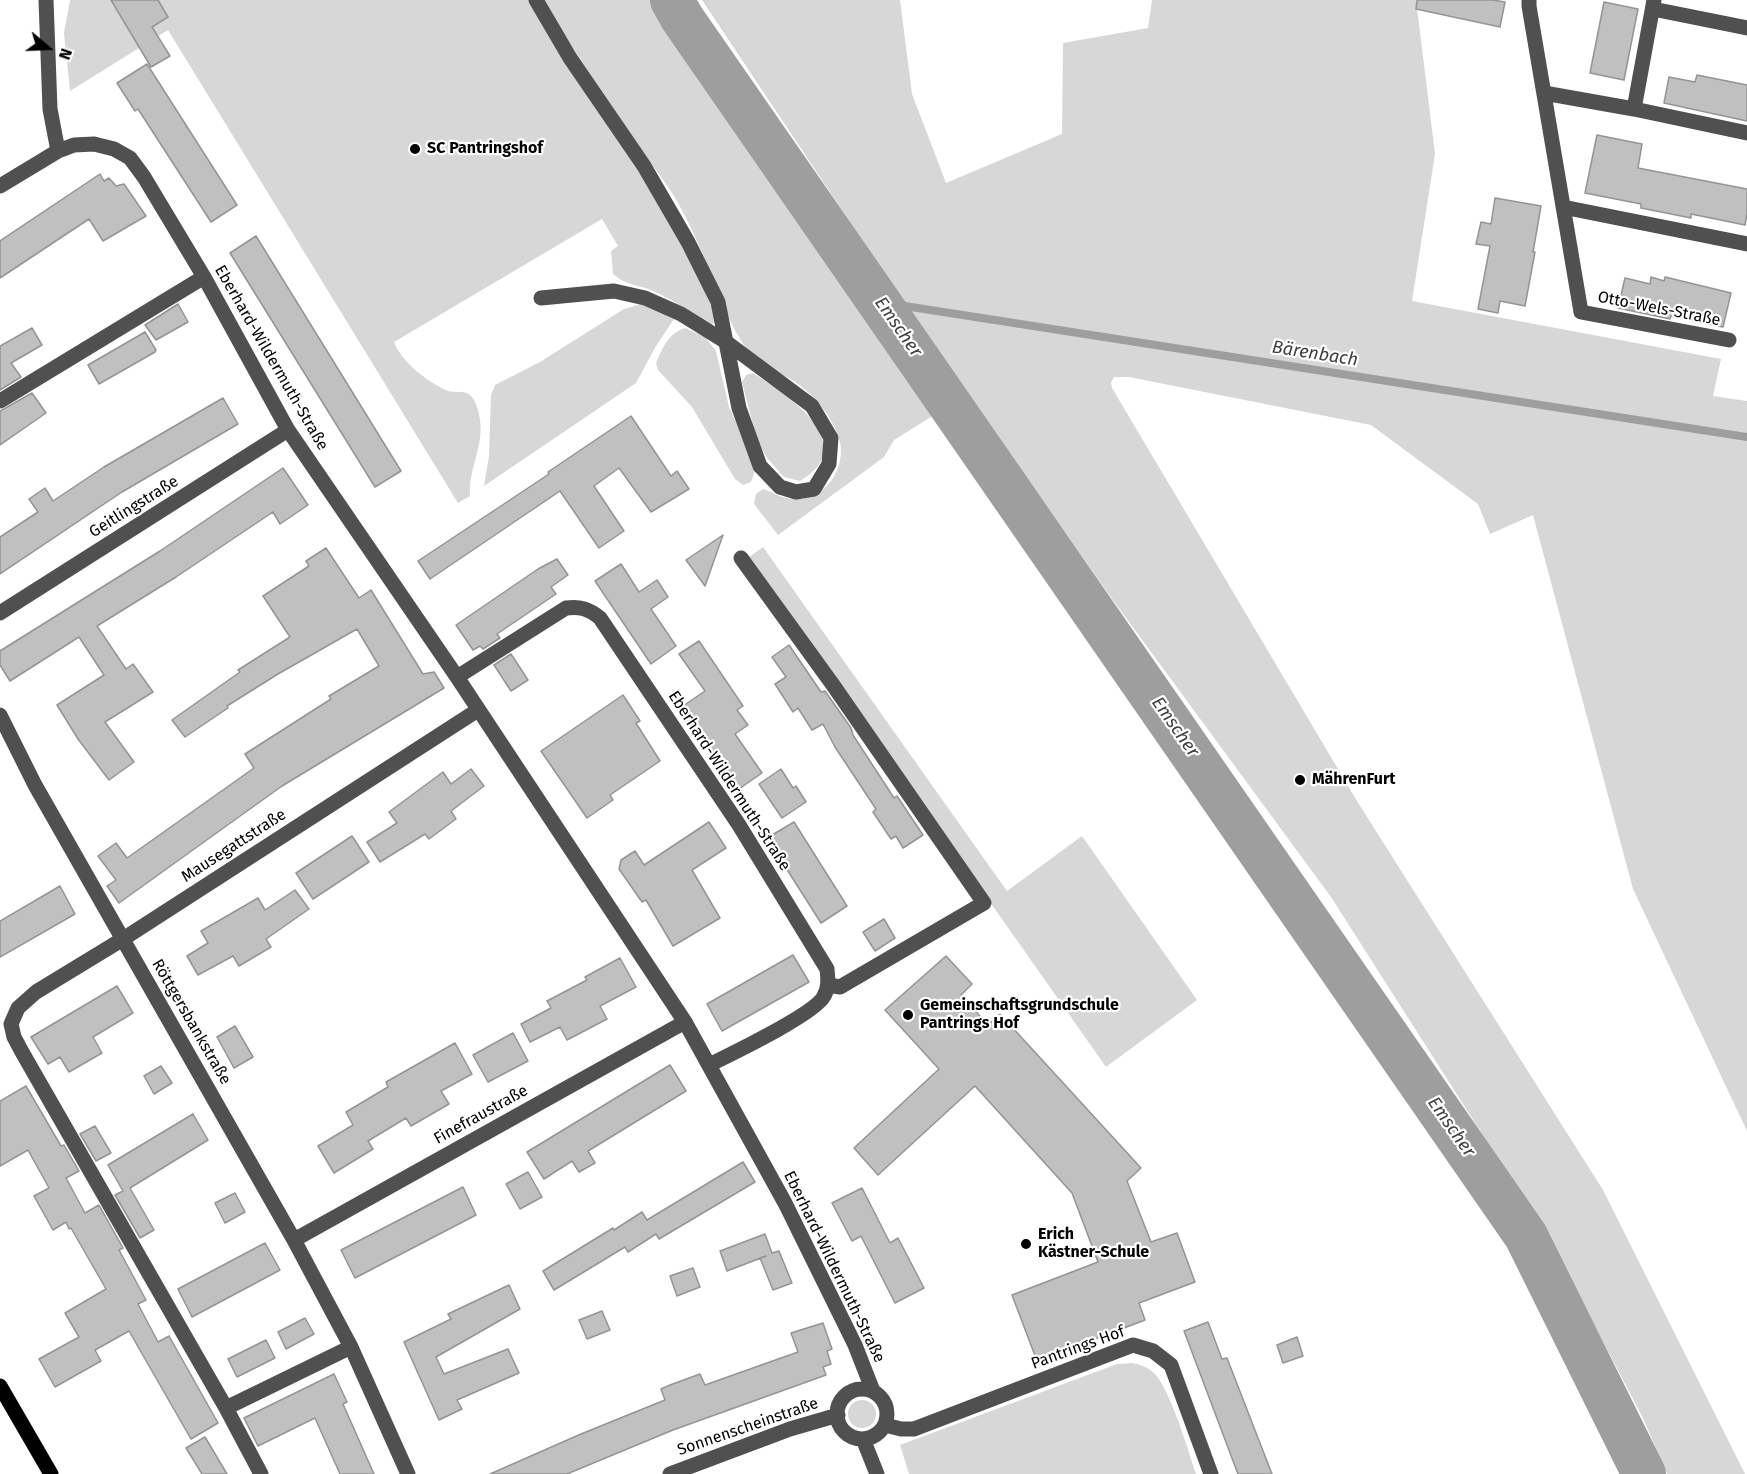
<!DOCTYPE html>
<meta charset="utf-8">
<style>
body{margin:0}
#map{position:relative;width:1747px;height:1474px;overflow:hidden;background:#fff;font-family:"Fira Sans",sans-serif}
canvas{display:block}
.north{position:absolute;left:18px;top:18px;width:60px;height:60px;-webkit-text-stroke:4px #fff;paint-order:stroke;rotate:109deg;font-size:16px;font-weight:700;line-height:24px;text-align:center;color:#000}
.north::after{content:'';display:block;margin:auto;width:21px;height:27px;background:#000;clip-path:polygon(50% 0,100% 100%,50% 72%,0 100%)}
</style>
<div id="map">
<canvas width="1747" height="1474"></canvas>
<div class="north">N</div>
</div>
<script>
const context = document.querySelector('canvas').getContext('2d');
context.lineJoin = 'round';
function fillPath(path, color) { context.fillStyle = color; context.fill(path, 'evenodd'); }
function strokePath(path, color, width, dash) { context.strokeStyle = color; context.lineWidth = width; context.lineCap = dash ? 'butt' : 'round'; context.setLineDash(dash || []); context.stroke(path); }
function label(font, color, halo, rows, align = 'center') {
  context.font = font + ' "Fira Sans",sans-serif'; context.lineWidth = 4.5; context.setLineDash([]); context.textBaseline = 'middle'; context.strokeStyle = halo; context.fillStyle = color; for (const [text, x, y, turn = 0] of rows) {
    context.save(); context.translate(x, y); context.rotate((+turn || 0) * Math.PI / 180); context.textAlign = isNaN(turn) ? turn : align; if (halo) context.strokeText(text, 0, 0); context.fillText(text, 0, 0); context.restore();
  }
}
const green = new Path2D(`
 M 70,0 L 532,0 L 688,250 L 716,318 L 713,324 L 708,325 C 690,312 672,299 651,290 C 635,284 628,286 613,274 L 611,251 L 618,246 L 602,219 L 394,342 C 402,363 428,382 448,391 C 454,393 464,390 470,395 C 476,400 479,412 480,420 C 484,446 468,470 470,496 L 458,503 L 168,30 L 70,91 L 64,33 Z
 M 543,0 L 656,0 L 746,137 L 939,412 L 894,440 L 884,457 L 778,535 L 754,504 L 756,494 L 763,489 C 772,492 783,499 793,499 C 823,502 846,470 840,442 C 834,418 814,395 794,381 C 778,371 760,367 749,352 C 733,332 724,306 715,283 C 705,259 695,235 683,212 C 670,187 651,164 635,141 C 603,95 572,48 543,0 Z
 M 702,0 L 900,0 L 912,94 L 946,183 L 1062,134 L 1063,43 L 1148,28 L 1152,0 L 1416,0 L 1435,154 L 1412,301 L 1721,359 L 1713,396 L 1747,401 L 1747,1131 L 1633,889 L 1533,515 L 1490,534 L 1478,504 L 1371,425 L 1129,377 L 1114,377 L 1111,383 L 1112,388 L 1357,801 L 1603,1190 L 1745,1474 L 1667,1474 L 1643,1418 L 1551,1242 L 1331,897 L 1115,603 L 914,318 Z
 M 641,304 L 674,319 L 656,346 L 636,383 L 484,486 L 489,456 L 491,395 L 495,385 L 540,362 L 624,309 Z
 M 685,328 L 705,337 L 716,351 L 729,407 L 749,449 L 755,471 L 751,482 L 743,485 L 735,479 L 692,407 L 658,370 L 656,363 C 663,347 668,334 685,328 Z
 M 753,373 C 787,395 863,444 800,481 L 784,477 L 767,458 L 757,440 L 742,382 L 746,375 Z
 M 763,547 L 1007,891 L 1082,836 L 1197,1000 L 1106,1067 L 748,558 Z
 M 1133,1363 C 1140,1365 1148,1367 1154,1373 C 1170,1389 1188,1450 1196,1474 L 909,1474 L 900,1445 L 1117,1364 Z
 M848 1414a14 14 0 1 1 28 0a14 14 0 1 1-28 0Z`);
const stream = new Path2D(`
 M 879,302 L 1747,437`);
const river = new Path2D(`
 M 672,0 L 682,18 L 1526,1236 L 1644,1474`);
const building = new Path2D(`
 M 111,0 L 158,0 L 168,17 L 152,27 L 170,56 L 151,67 Z
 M 1417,0 L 1493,0 L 1505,2 L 1500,27 L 1416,9 Z
 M 1604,2 L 1638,9 L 1624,80 L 1590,73 Z
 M 147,64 L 237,205 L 211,222 L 138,109 L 135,111 L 117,83 Z
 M 1697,75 L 1747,85 L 1747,121 L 1664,103 L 1669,77 L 1695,82 Z
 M 1597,135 L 1642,144 L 1638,168 L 1747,189 L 1747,214 L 1745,225 L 1691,214 L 1691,218 L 1641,208 L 1641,204 L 1585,193 Z
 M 100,174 L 104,181 L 109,178 L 116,186 L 124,184 L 146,216 L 103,241 L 89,219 L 0,278 L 0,241 Z
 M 1495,198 L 1541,206 L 1533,252 L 1535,252 L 1525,306 L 1500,301 L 1498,313 L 1478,309 L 1490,246 L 1476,244 L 1481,222 L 1491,224 Z
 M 256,236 L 401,471 L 375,487 L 230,253 Z
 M 1651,277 L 1664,281 L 1665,277 L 1731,293 L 1723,327 L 1671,316 L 1670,319 L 1618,308 L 1625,278 L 1650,284 Z
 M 178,304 L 188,322 L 156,340 L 145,325 Z
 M 32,328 L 42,345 L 11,363 L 21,377 L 0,390 L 0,346 Z
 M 145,332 L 156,350 L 155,352 L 99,384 L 88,365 Z
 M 32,393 L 46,413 L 0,445 L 0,411 Z
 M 223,398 L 238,424 L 122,492 L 0,574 L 0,537 L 38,512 L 29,499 L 45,488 L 53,501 L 104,467 Z
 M 631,416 L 671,476 L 677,471 L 689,489 L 651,512 L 619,468 L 594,486 L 624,531 L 599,548 L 560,491 L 430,579 L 418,561 L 549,474 L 548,472 Z
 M 283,468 L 308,505 L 280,524 L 273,512 L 176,577 L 97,626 L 126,669 L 133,664 L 153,692 L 105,722 L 134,762 L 109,780 L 78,739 L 57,705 L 104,675 L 79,637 L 10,681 L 0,665 L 0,651 L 160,551 Z
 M 723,535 L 705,586 L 686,560 Z
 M 326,548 L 359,598 L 371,590 L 423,674 L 434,672 L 444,688 L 282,786 L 119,903 L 107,886 L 116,880 L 98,856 L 116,843 L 127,858 L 254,768 L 245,754 L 331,699 L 329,696 L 379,666 L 357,629 L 278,674 L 227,706 L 228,708 L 185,737 L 172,720 L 240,672 L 238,670 L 290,637 L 263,596 L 309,566 L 306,561 Z
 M 557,559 L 568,575 L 551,587 L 556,594 L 497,634 L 500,638 L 483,649 L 480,646 L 473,650 L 456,625 L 538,569 Z
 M 621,564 L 639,592 L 657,580 L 668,597 L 651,609 L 676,646 L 651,664 L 595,581 Z
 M 699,641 L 743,706 L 737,710 L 748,725 L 735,734 L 762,773 L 736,791 L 680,708 L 705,691 L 679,654 Z
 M 789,645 L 821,692 L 825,691 L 851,728 L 853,735 L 894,798 L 897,796 L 923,835 L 903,848 L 896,836 L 891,839 L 873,812 L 876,809 L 835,747 L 823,724 L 812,730 L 798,708 L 793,712 L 775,684 L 786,677 L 772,657 Z
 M 511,654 L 528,680 L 511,691 L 494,665 Z
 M 623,695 L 640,721 L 636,723 L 660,761 L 610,795 L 613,800 L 587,818 L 541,751 Z
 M 471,769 L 484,786 L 451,811 L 456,819 L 429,839 L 425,834 L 380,862 L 367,842 L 397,823 L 389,812 L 443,772 L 451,784 Z
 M 781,769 L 793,788 L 796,786 L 806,802 L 782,818 L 759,784 Z
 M 709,822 L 726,848 L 692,870 L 720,918 L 673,946 L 646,900 L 642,902 L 619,869 L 621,860 L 635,851 L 644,865 Z
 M 794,822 L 847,906 L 821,923 L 767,838 Z
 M 352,836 L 369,862 L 313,899 L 296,873 Z
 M 60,886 L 75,914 L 0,957 L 0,921 Z
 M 295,890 L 309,909 L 266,939 L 271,947 L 239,966 L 233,956 L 198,975 L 187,956 L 208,943 L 201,931 L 258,898 L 265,910 Z
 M 884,919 L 895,938 L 875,951 L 863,932 Z
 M 793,955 L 809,982 L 722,1031 L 707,1004 Z
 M 946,956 L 972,984 L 961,995 L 988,1025 L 1000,1014 L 1141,1168 L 1127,1181 L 1151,1242 L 1177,1233 L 1195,1282 L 1139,1303 L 1145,1320 L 1037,1361 L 1012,1295 L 1098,1262 L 1072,1193 L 975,1086 L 878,1175 L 854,1148 L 939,1069 L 885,1010 Z
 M 620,958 L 636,987 L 600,1006 L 607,1019 L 567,1040 L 560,1027 L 530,1042 L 521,1024 L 551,1008 L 547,1001 L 587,980 L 585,977 Z
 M 117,986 L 133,1013 L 93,1037 L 102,1053 L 69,1072 L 60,1057 L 48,1064 L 31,1037 Z
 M 235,1026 L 253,1057 L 234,1068 L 217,1037 Z
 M 513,1033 L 528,1061 L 488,1082 L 473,1055 Z
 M 455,1043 L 472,1074 L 441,1091 L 449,1104 L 411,1126 L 406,1118 L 368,1141 L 373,1149 L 334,1173 L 318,1146 L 353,1125 L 346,1112 L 388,1087 L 386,1082 Z
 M 670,1065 L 686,1091 L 588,1151 L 595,1163 L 579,1172 L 572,1161 L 544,1179 L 527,1152 Z
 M 161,1066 L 172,1083 L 154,1094 L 144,1076 Z
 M 26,1086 L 61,1146 L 64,1145 L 79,1171 L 66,1178 L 85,1213 L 99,1205 L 123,1248 L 119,1250 L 146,1300 L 138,1304 L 158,1342 L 169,1336 L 218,1423 L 191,1439 L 129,1331 L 95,1350 L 101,1361 L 55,1387 L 39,1359 L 79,1337 L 65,1313 L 106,1289 L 71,1228 L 69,1229 L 66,1222 L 53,1230 L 34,1196 L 49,1188 L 28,1150 L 0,1166 L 0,1101 Z
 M 193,1114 L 208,1140 L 130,1188 L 154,1230 L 140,1238 L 115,1195 L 123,1191 L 108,1165 Z
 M 95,1126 L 111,1153 L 96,1161 L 80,1134 Z
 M 743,1162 L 755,1182 L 659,1239 L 656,1234 L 628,1252 L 625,1247 L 554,1290 L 543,1271 L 613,1228 L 614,1230 L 642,1212 L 647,1220 Z
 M 528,1172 L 542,1197 L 520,1209 L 506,1184 Z
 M 463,1187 L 476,1215 L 355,1278 L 341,1250 Z
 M 862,1188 L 890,1243 L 898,1238 L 924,1288 L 895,1303 L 861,1236 L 852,1241 L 832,1203 Z
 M 235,1193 L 245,1212 L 225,1223 L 215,1203 Z
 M 765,1234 L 772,1253 L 779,1251 L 792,1283 L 773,1290 L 760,1258 L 766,1256 L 727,1271 L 720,1251 Z
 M 265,1243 L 280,1270 L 192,1317 L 178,1289 Z
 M 693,1268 L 700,1287 L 677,1296 L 670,1276 Z
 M 509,1285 L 520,1309 L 436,1357 L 444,1374 L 508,1349 L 519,1373 L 457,1400 L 462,1409 L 439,1420 L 404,1342 L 451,1319 L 448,1314 Z
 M 602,1311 L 610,1330 L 587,1339 L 579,1320 Z
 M 305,1318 L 314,1334 L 286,1349 L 278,1332 Z
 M 1208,1322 L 1222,1359 L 1227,1358 L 1272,1474 L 1238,1474 L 1184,1331 Z
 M 823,1323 L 832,1349 L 827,1351 L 831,1364 L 823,1367 L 826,1375 L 673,1430 L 567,1474 L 490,1474 L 581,1434 L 665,1400 L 661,1389 L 670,1385 L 700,1374 L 705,1385 L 798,1352 L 791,1333 Z
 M 1297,1337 L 1303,1356 L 1283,1363 L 1277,1345 Z
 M 266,1340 L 275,1358 L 237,1377 L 228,1359 Z
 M 334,1374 L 347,1402 L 343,1404 L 374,1474 L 340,1474 L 315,1418 L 258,1446 L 244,1418 Z
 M 205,1437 L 227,1474 L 202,1474 L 186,1448 Z`);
const minor = new Path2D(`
 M 46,0 L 50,109 L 58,151
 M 536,0 L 570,58 L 644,166 L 688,242 L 718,302 L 739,408 L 760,466 L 780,487 L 796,492 L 814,489 L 829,464 L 831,438 L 812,406 L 726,342 L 681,314 L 645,298 L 614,291 L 541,298
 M 1529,0 L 1529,6 L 1581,312 L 1729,340
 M 1653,9 L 1747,28
 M 1544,93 L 1634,109 L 1654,0
 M 1634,109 L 1747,133
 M 0,186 L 58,151 L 74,145 L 94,144 L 114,149 L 130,158 L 144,177 L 204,277 L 288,430 L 457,677 L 685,1022 L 785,1203 L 855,1345 L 873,1391
 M 1563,207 L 1747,244
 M 0,401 L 204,277
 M 741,558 L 833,685 L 984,903 L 840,987 L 829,985
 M 0,613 L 288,430
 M 457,677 L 566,608 C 580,606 589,609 600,618 L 739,825 L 827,969 C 828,979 829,987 824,996 C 815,1014 731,1054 709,1065
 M 0,715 L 35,785 L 294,1240 L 351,1347 L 408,1474
 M 294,1240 L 685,1022
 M837 1414a25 25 0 1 1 50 0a25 25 0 1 1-50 0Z
 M 226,1408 L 351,1347
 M 885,1425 L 901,1429 L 914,1429 L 1133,1345 L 1153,1351 L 1171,1365 L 1211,1474
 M 863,1439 L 877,1474
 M 261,1474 L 226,1408 L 22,1052 L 14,1037 L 11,1024 L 18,1008 L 36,992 L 123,939 L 478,710
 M 670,1474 L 790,1429 L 838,1415`);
const major = new Path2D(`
 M 0,1386 L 51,1474`);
const markers = [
 [415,149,6,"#000"],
 [1300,780,6,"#000"],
 [908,1015,6,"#000"],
 [1026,1244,6,"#000"]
];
const poiNames = [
 ["SC Pantringshof",427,149],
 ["MährenFurt",1312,780],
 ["Gemeinschaftsgrundschule",920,1006],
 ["Pantrings Hof",920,1024],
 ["Erich",1038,1235],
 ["Kästner-Schule",1038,1253]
];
const streetNames = [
 ["Otto-Wels-Straße",1659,309,11],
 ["Eberhard-Wildermuth-Straße",271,358,60],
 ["Geitlingstraße",134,507,-32],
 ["Eberhard-Wildermuth-Straße",729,781,57],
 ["Mausegattstraße",234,846,-33],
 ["Röttgersbankstraße",191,1022,60],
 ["Finefraustraße",481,1115,-29],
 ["Eberhard-Wildermuth-Straße",834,1267,64],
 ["Pantrings Hof",1078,1348,-20],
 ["Sonnenscheinstraße",748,1427,-19]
];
const waterNames = [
 ["Emscher",898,327,55],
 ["Bärenbach",1315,354,9],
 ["Emscher",1175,727,55],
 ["Emscher",1451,1127,55]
];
fillPath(green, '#d7d7d7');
strokePath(stream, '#9e9e9e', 8);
strokePath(river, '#9e9e9e', 44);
fillPath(building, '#c0c0c0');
strokePath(building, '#949494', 1.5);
strokePath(minor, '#505050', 15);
strokePath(major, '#000', 15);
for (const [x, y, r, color] of markers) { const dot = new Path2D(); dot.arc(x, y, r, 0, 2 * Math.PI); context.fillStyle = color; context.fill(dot); strokePath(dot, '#fff', 2); }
label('bold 16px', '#000', '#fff', poiNames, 'left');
label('16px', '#000', '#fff', streetNames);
label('italic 18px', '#3f3f3f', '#fff', waterNames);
</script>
